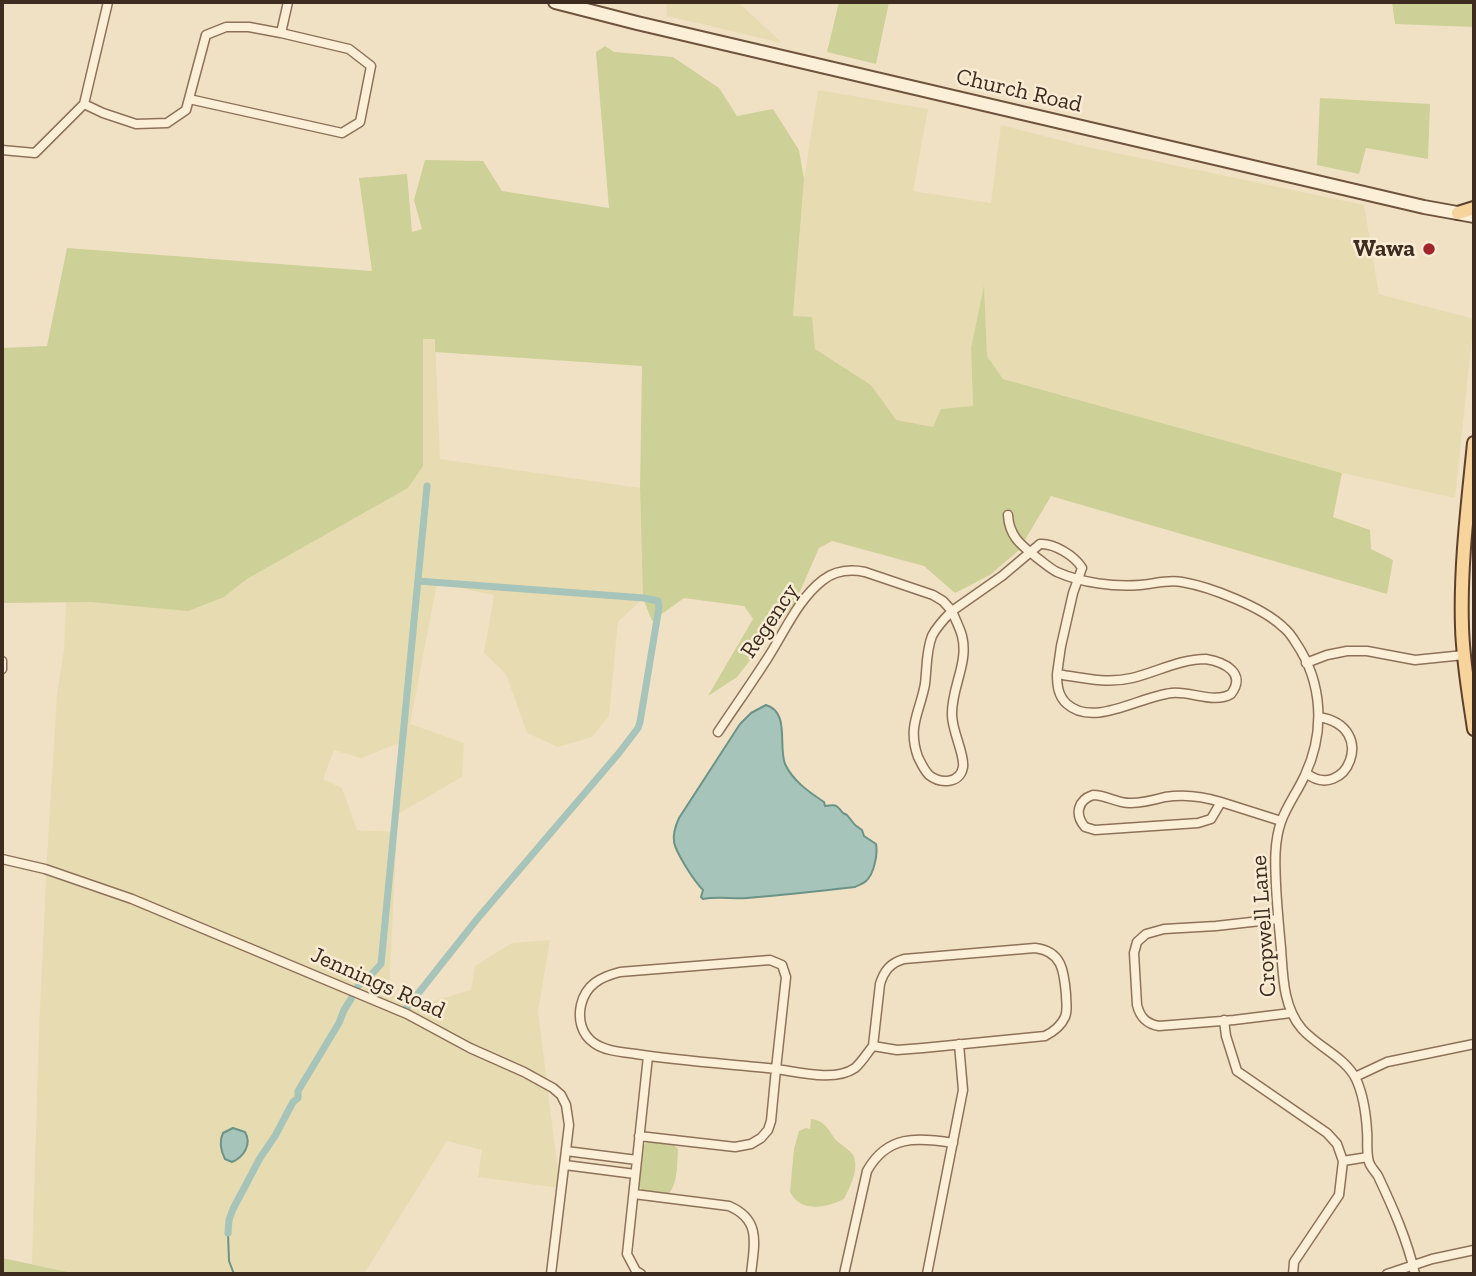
<!DOCTYPE html>
<style>
body{margin:0}
#map{position:relative;width:1476px;height:1276px;overflow:hidden;background:#f1e1c4;font-family:"Zilla Slab",serif}
canvas{display:block}
.frame{position:absolute;inset:0;border:4px solid #3c2b1e;pointer-events:none}
</style>
<div id="map">
<canvas width="1476" height="1276"></canvas>
<div class="frame"></div>
</div>
<script>
const context = document.querySelector('canvas').getContext('2d');
context.lineJoin = 'round';
function fillPath(path, color) { context.fillStyle = color; context.fill(path, 'evenodd'); }
function strokePath(path, color, width, dash) { context.strokeStyle = color; context.lineWidth = width; context.lineCap = dash ? 'butt' : 'round'; context.setLineDash(dash || []); context.stroke(path); }
function label(font, color, halo, rows, align = 'center') {
  context.font = font + ' "Zilla Slab",serif'; context.lineWidth = 5; context.setLineDash([]); context.textBaseline = 'middle'; context.strokeStyle = halo; context.fillStyle = color; for (const [text, x, y, turn = 0] of rows) {
    context.save(); context.translate(x, y); context.rotate((+turn || 0) * Math.PI / 180); context.textAlign = isNaN(turn) ? turn : align; if (halo) context.strokeText(text, 0, 0); context.fillText(text, 0, 0); context.restore();
  }
}
const farmland = new Path2D(`
 M 666,2 L 738,2 L 782,43 L 667,16 Z
 M 818,90 L 928,109 L 913,191 L 991,203 L 1001,125 L 1083,146 L 1364,205 L 1379,294 L 1474,319 L 1455,498 L 1342,473 L 1003,379 L 987,356 L 984,290 L 971,348 L 973,407 L 941,409 L 933,427 L 896,421 L 871,385 L 814,349 L 793,316 L 804,179 Z
 M 423,339 L 435,339 L 440,459 L 640,488 L 643,598 L 618,622 L 609,716 L 592,737 L 558,747 L 527,733 L 506,674 L 484,653 L 494,595 L 437,583 L 410,724 L 464,743 L 462,777 L 398,814 L 402,742 L 361,758 L 334,750 L 323,779 L 342,788 L 357,830 L 397,832 L 389,990 L 410,1008 L 471,990 L 475,966 L 512,943 L 550,940 L 538,1011 L 560,1188 L 478,1177 L 482,1150 L 447,1141 L 364,1274 L 78,1274 L 32,1264 L 39,1030 L 47,859 L 57,694 L 64,650 L 66,602 L 224,597 L 247,579 L 408,488 L 423,465 Z`);
const green = new Path2D(`
 M 839,2 L 889,2 L 876,64 L 827,52 Z
 M 1392,2 L 1474,2 L 1474,27 L 1395,24 Z
 M 605,46 L 614,52 L 673,57 L 719,88 L 737,116 L 773,109 L 799,150 L 804,179 L 793,316 L 812,317 L 815,349 L 871,385 L 896,420 L 933,427 L 941,409 L 973,406 L 971,348 L 984,286 L 987,356 L 1003,379 L 1342,473 L 1333,517 L 1370,530 L 1371,549 L 1393,560 L 1387,594 L 1051,496 L 1019,550 L 990,575 L 955,593 L 924,566 L 832,541 L 819,548 L 795,603 L 737,677 L 708,696 L 753,619 L 744,606 L 684,598 L 652,621 L 643,598 L 640,488 L 642,366 L 435,352 L 435,339 L 423,339 L 423,466 L 408,488 L 247,579 L 224,597 L 188,611 L 91,602 L 2,603 L 2,348 L 47,346 L 67,248 L 372,271 L 359,178 L 407,174 L 412,232 L 422,229 L 414,200 L 425,160 L 483,161 L 502,191 L 609,208 L 596,52 Z
 M 1320,98 L 1430,104 L 1428,159 L 1366,148 L 1359,174 L 1317,165 Z
 M 811,1119 C 826,1121 828,1130 836,1140 C 841,1145 849,1149 853,1155 C 860,1168 850,1187 844,1199 C 826,1208 801,1213 790,1192 L 794,1149 L 799,1131 L 806,1128 L 810,1129 Z
 M 652,1141 C 661,1142 672,1141 678,1149 C 677,1163 678,1186 668,1194 C 658,1195 643,1195 639,1185 L 644,1146 L 647,1142 Z
 M 2,1258 L 78,1274 L 2,1274 Z`);
const water = new Path2D(`
 M 766,705 C 790,712 778,745 785,764 C 793,781 809,792 824,802 L 825,806 C 836,805 835,803 843,813 L 847,815 L 855,825 L 862,830 L 864,836 L 876,844 C 878,854 874,874 866,881 C 863,884 859,885 855,887 C 820,891 783,895 747,898 C 732,899 717,896 703,899 L 701,897 L 703,890 C 696,883 691,875 686,867 C 674,847 669,840 679,818 L 740,724 L 751,713 Z
 M 233,1128 L 245,1132 C 252,1144 244,1157 232,1162 L 225,1159 C 221,1151 219,1141 223,1133 Z`);
const stream = new Path2D(`
 M 228,1233 L 229,1261 L 234,1274`);
const canal = new Path2D(`
 M 358,986 L 370,976 L 381,964 L 427,486
 M 405,1010 L 478,918 L 619,753 L 638,728 L 640,722 L 659,607 L 658,601 L 644,598 L 418,581
 M 228,1233 L 229,1220 L 233,1209 L 260,1158 L 275,1136 L 293,1102 L 298,1098 L 298,1091 L 339,1023 L 344,1010 L 351,999`);
const minor = new Path2D(`
 M 281,33 L 288,2
 M 84,104 L 103,113 L 136,124 L 167,123 L 186,110 L 206,35 L 226,27 L 249,27 L 281,33 L 349,49 L 371,66 L 360,122 L 342,133 L 189,99
 M 2,150 L 35,153 L 84,104 L 108,2
 M 1008,515 C 1009,536 1021,545 1036,557 C 1043,562 1049,568 1057,572 C 1082,583 1114,587 1140,585 C 1154,584 1168,579 1182,582 C 1211,587 1262,607 1283,627 C 1288,631 1293,638 1296,643 C 1323,683 1325,732 1305,775 C 1298,791 1287,805 1281,822 C 1274,842 1275,864 1276,885 C 1277,906 1279,927 1281,948 C 1283,976 1283,1007 1302,1029 C 1318,1047 1345,1057 1356,1079 C 1363,1094 1366,1114 1367,1131 C 1368,1141 1366,1152 1369,1162 C 1371,1168 1375,1171 1378,1176 C 1393,1208 1407,1239 1415,1274
 M 952,611 C 955,619 960,628 962,636 C 969,663 951,688 952,715 C 952,731 965,755 963,767 C 960,784 940,784 929,775 C 924,770 921,763 918,757 C 907,726 920,712 925,684 C 927,668 926,651 932,636 C 937,626 944,619 952,611 Z
 M 1206,659 C 1224,662 1247,673 1231,694 C 1214,704 1191,691 1172,693 C 1140,696 1094,728 1067,704 C 1058,696 1057,685 1057,674 C 1083,678 1107,684 1132,678 C 1157,672 1180,659 1206,659 Z
 M 2,661 L 2,669
 M 1306,663 L 1327,655 L 1347,651 L 1367,651 L 1415,660 L 1464,655
 M 718,732 C 734,708 751,684 767,659 C 784,633 798,599 823,580 C 836,570 850,569 865,572 L 933,595 L 943,601 L 952,611 L 1002,576 L 1040,544 C 1054,543 1075,556 1082,568 L 1073,593 L 1061,646 L 1057,674
 M 1306,773 C 1345,804 1380,727 1319,717
 M 1093,795 C 1107,795 1118,804 1131,803 C 1143,803 1154,800 1165,797 C 1184,794 1202,796 1221,802 L 1211,819 L 1198,823 L 1095,830 L 1085,827 C 1074,814 1078,800 1093,795 Z
 M 1221,802 L 1281,821
 M 2,859 L 45,869 L 132,899 L 407,1014 L 470,1048 L 524,1072 L 553,1088 L 561,1095 L 566,1105 L 569,1125 L 551,1274
 M 1278,919 L 1216,926 L 1164,929 L 1146,934 L 1137,942 L 1134,953 L 1137,1005 C 1140,1017 1146,1024 1159,1026 L 1234,1020 L 1291,1013
 M 770,960 L 782,965 L 786,977 L 776,1069 C 729,1064 682,1061 636,1054 C 622,1052 605,1051 594,1043 C 581,1034 578,1019 581,1005 C 586,984 601,977 620,972 Z
 M 1224,1020 L 1226,1036 L 1237,1071 L 1327,1133 L 1337,1144 L 1343,1161 L 1339,1195 L 1294,1262 L 1293,1274
 M 1355,1077 L 1387,1062 L 1474,1044
 M 639,1136 L 735,1147 L 751,1144 L 761,1138 L 768,1130 L 771,1121 L 776,1069 C 798,1072 835,1082 855,1068 C 862,1062 867,1053 873,1046 L 897,1050 L 923,1048 L 1045,1036 C 1053,1032 1061,1026 1065,1017 C 1068,1010 1066,1002 1066,994 C 1064,971 1062,951 1035,948 L 904,959 C 890,963 884,971 880,984 L 873,1046
 M 566,1151 L 637,1160
 M 1343,1161 L 1368,1157
 M 565,1165 L 635,1174
 M 634,1194 L 729,1206 C 762,1220 754,1245 751,1274
 M 641,1274 L 636,1271 L 627,1254 L 648,1056
 M 844,1274 L 867,1171 C 887,1135 917,1137 953,1143
 M 927,1274 L 963,1090 L 959,1044
 M 1387,1274 L 1432,1259 L 1474,1250`);
const secondary = new Path2D(`
 M 555,2 L 637,23 L 1424,207 L 1474,216`);
const primary = new Path2D(`
 M 1458,213 L 1474,208
 M 1474,443 C 1468,504 1460,566 1462,627 C 1463,662 1469,695 1474,729`);
const markers = [
 [1429,249,7,"#a0252d"]
];
const streetNames = [
 ["Church Road",1019,91,13],
 ["Regency",770,621,-56],
 ["Cropwell Lane",1264,926,-94],
 ["Jennings Road",378,983,24]
];
const poiNames = [
 ["Wawa",1415,249]
];
fillPath(farmland, '#e7dbb1');
fillPath(green, '#cdd097');
fillPath(water, '#a6c4b9');
strokePath(water, '#6c9387', 2);
strokePath(stream, '#6c9387', 2);
strokePath(canal, '#a6c4b9', 7);
strokePath(minor, '#8d7259', 11);
strokePath(secondary, '#6f533c', 16);
strokePath(primary, '#5b402e', 16);
strokePath(minor, '#fbefd8', 8);
strokePath(secondary, '#fbefd8', 12);
strokePath(primary, '#f6d49b', 12);
for (const [x, y, r, color] of markers) { const dot = new Path2D(); dot.arc(x, y, r, 0, 2 * Math.PI); context.fillStyle = color; context.fill(dot); strokePath(dot, '#f8ecd5', 2.5); }
label('23px', '#3c2b1e', '#f8ecd5', streetNames);
label('bold 23px', '#3c2b1e', '#f8ecd5', poiNames, 'right');
</script>
